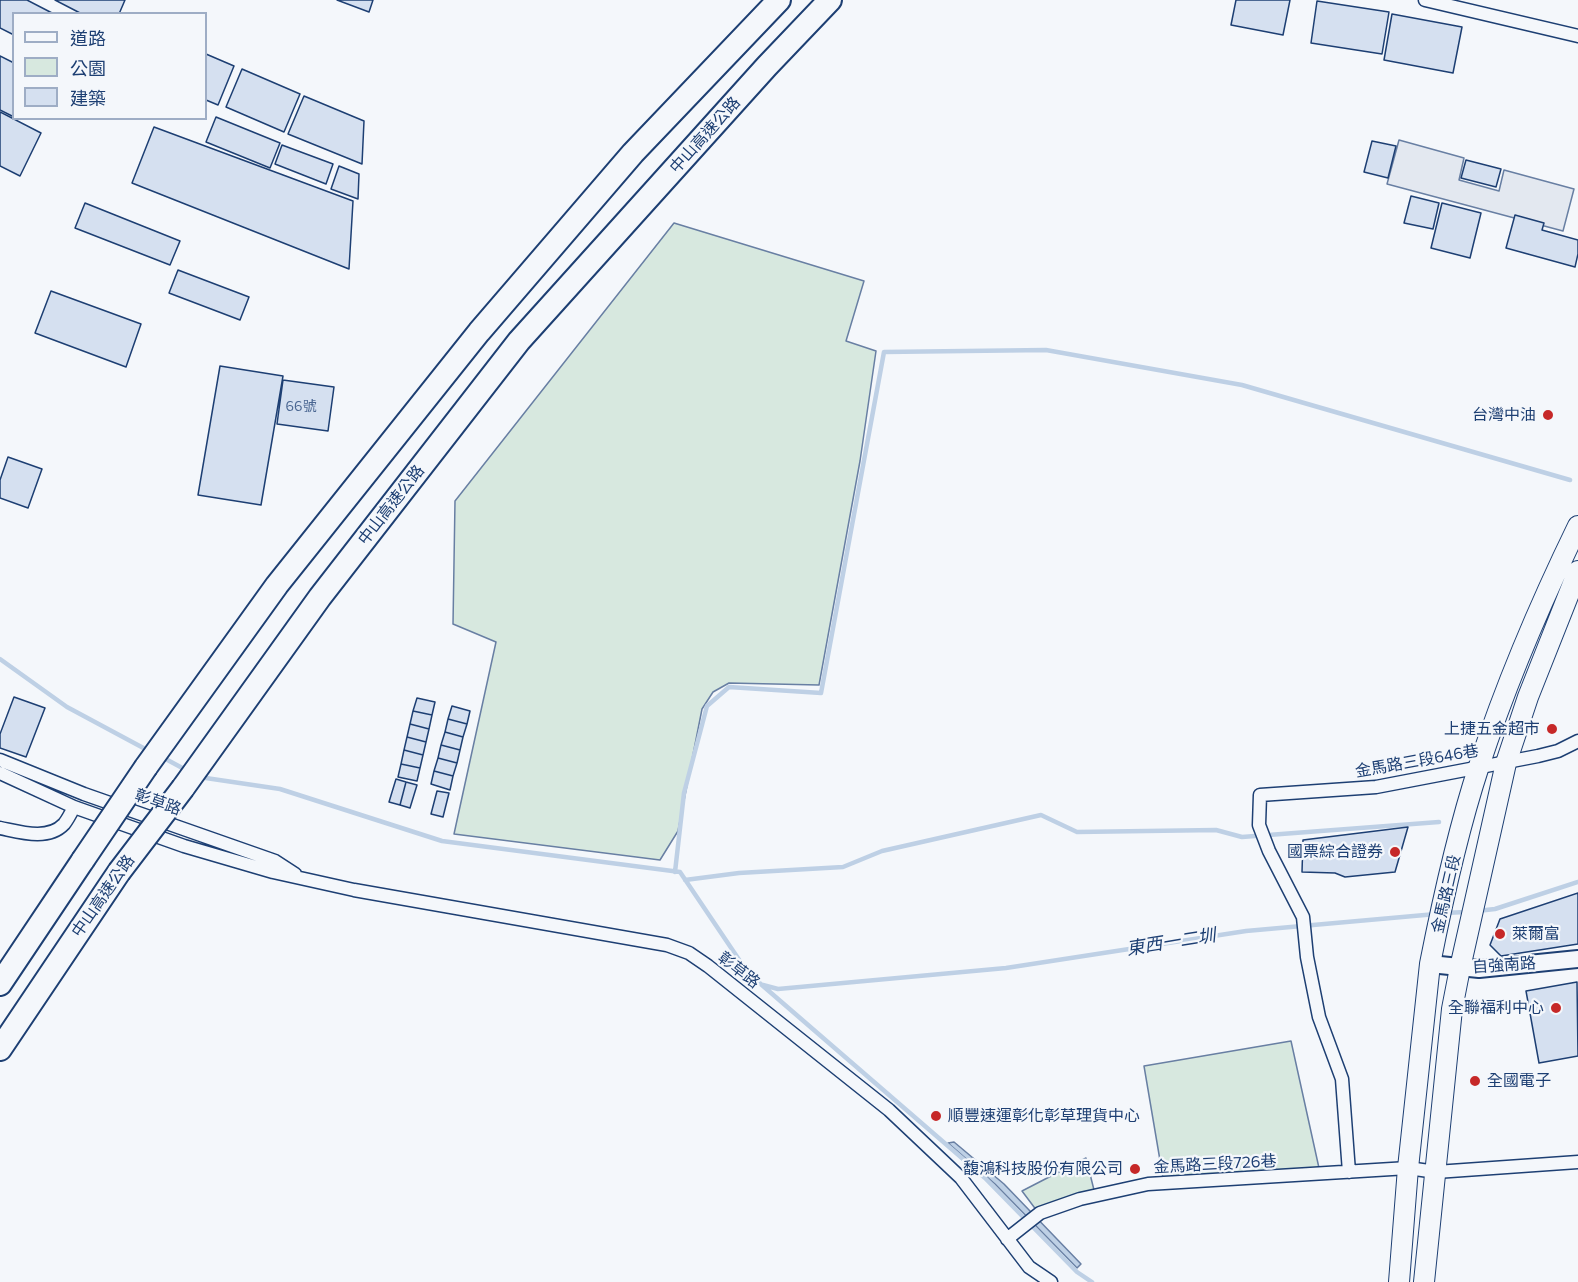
<!DOCTYPE html>
<meta charset="utf-8">
<style>
body{margin:0}
#map{position:relative;width:1578px;height:1282px;overflow:hidden;background:#f4f7fb;font-family:Commissioner,"Noto Sans TC",sans-serif}
canvas{display:block}
.legend{position:absolute;left:12px;top:12px;width:195px;height:108px;box-sizing:border-box;background:#f4f7fb;border:2px solid #9eadc5;margin:0;padding:8px 10px;list-style:none;font-size:18px;color:#1d3f73}
.legend li{display:flex;align-items:center;gap:12px;height:30px}
.legend b{width:30px;border:2px solid #9eadc5}
</style>
<div id="map">
<canvas width="1578" height="1282"></canvas>
<ul class="legend">
<li><b style="height:8px;background:#f4f7fb"></b>道路</li>
<li><b style="height:16px;background:#d7e8df"></b>公園</li>
<li><b style="height:16px;background:#d5e0f0"></b>建築</li>
</ul>
</div>
<script>
const context = document.querySelector('canvas').getContext('2d');
context.lineJoin = 'round';
function fillPath(path, color) { context.fillStyle = color; context.fill(path, 'evenodd'); }
function strokePath(path, color, width, dash) { context.strokeStyle = color; context.lineWidth = width; context.lineCap = dash ? 'butt' : 'round'; context.setLineDash(dash || []); context.stroke(path); }
function label(font, color, halo, rows, align = 'center') {
  context.font = font + ' Commissioner,"Noto Sans TC",sans-serif'; context.lineWidth = 4.5; context.setLineDash([]); context.textBaseline = 'middle'; context.strokeStyle = halo; context.fillStyle = color; for (const [text, x, y, turn = 0] of rows) {
    context.save(); context.translate(x, y); context.rotate((+turn || 0) * Math.PI / 180); context.textAlign = isNaN(turn) ? turn : align; if (halo) context.strokeText(text, 0, 0); context.fillText(text, 0, 0); context.restore();
  }
}
const green = new Path2D(`
 M 674,223 L 864,281 L 846,341 L 876,351 L 860,461 L 819,685 L 729,683 L 713,692 L 702,709 L 678,831 L 660,860 L 454,834 L 496,642 L 453,624 L 455,501 Z
 M 1291,1041 L 1319,1168 L 1163,1178 L 1144,1066 Z
 M 1086,1158 L 1094,1190 L 1037,1211 L 1022,1191 Z`);
const parking = new Path2D(`
 M 1399,140 L 1464,158 L 1459,180 L 1499,191 L 1504,170 L 1574,189 L 1563,231 L 1387,184 Z`);
const water = new Path2D(`
 M 954,1142 L 1004,1184 L 1081,1264 L 1077,1268 L 995,1184 L 948,1143 Z`);
const stream = new Path2D(`
 M 0,659 L 67,707 L 149,751
 M 162,757 L 186,770
 M 199,777 L 280,789 L 442,841 L 680,872 L 748,973 L 985,1178 L 1077,1272 L 1092,1282
 M 675,872 L 684,793 L 707,706 L 729,687 L 821,693 L 884,352 L 1046,350 L 1242,385 L 1570,480
 M 685,880 L 739,873 L 843,867 L 882,851 L 1041,815 L 1077,832 L 1216,830 L 1242,837 L 1439,822
 M 1477,911 L 1495,909 L 1578,882
 M 1444,913 L 1466,912
 M 763,985 L 778,989 L 1006,968 L 1246,931 L 1436,914`);
const building = new Path2D(`
 M 0,0 L 27,0 L 54,14 L 14,14 L 14,35 L 0,28 Z
 M 55,0 L 125,0 L 119,14 L 82,14 Z
 M 337,0 L 373,0 L 369,12 Z
 M 1236,0 L 1290,0 L 1283,35 L 1231,25 Z
 M 1317,1 L 1389,12 L 1382,54 L 1311,43 Z
 M 1392,14 L 1462,27 L 1453,73 L 1384,60 Z
 M 206,54 L 234,66 L 218,105 L 206,100 Z
 M 0,56 L 14,63 L 14,117 L 0,110 Z
 M 242,69 L 300,94 L 284,132 L 226,107 Z
 M 304,96 L 364,121 L 362,164 L 288,134 Z
 M 0,112 L 41,133 L 20,176 L 0,166 Z
 M 216,117 L 280,143 L 270,168 L 206,142 Z
 M 154,127 L 353,201 L 349,269 L 132,183 Z
 M 1372,141 L 1396,146 L 1388,178 L 1364,172 Z
 M 282,145 L 333,164 L 326,184 L 275,164 Z
 M 1466,160 L 1501,169 L 1496,187 L 1461,178 Z
 M 339,166 L 359,174 L 358,199 L 331,189 Z
 M 1411,196 L 1439,203 L 1433,229 L 1404,223 Z
 M 85,203 L 180,241 L 170,265 L 75,228 Z
 M 1442,203 L 1481,213 L 1470,258 L 1431,248 Z
 M 1515,215 L 1544,223 L 1542,230 L 1578,240 L 1578,254 L 1575,267 L 1506,248 Z
 M 178,270 L 249,297 L 240,320 L 169,293 Z
 M 51,291 L 141,324 L 126,367 L 35,333 Z
 M 220,366 L 283,376 L 261,505 L 198,495 Z
 M 283,380 L 334,387 L 328,431 L 277,424 Z
 M 8,457 L 42,469 L 28,508 L 0,498 L 0,480 Z
 M 14,697 L 45,708 L 26,757 L 0,748 L 0,734 Z
 M 417,698 L 435,702 L 432,715 L 413,711 Z
 M 452,706 L 470,711 L 467,724 L 448,719 Z
 M 413,711 L 432,715 L 429,729 L 410,724 Z
 M 448,719 L 467,724 L 463,737 L 445,732 Z
 M 410,724 L 429,729 L 426,742 L 407,737 Z
 M 445,732 L 463,737 L 460,750 L 441,745 Z
 M 407,737 L 426,742 L 423,755 L 404,750 Z
 M 441,745 L 460,750 L 457,763 L 438,758 Z
 M 404,750 L 423,755 L 420,768 L 401,764 Z
 M 438,758 L 457,763 L 453,776 L 434,771 Z
 M 401,764 L 420,768 L 417,781 L 398,777 Z
 M 434,771 L 453,776 L 450,790 L 431,784 Z
 M 396,779 L 406,782 L 400,805 L 389,802 Z
 M 406,782 L 417,785 L 410,808 L 400,805 Z
 M 437,791 L 449,793 L 443,817 L 431,814 Z
 M 1408,827 L 1395,872 L 1345,877 L 1335,873 L 1302,872 L 1303,840 Z
 M 1578,893 L 1578,944 L 1501,956 L 1490,945 L 1500,919 Z
 M 1577,982 L 1578,1056 L 1539,1063 L 1526,991 Z`);
const minor = new Path2D(`
 M 1425,0 L 1578,36
 M 0,760 L 84,794 L 275,861 L 295,874
 M 0,773 L 74,807 L 184,846 L 273,872 L 354,890 L 667,945 L 689,953 L 708,966 L 889,1110 L 961,1178 L 1029,1267 L 1051,1282
 M 0,828 C 20,832 48,841 64,824 C 68,819 71,813 74,807
 M 1349,1172 L 1342,1079 L 1319,1017 L 1307,957 L 1303,917 L 1269,851 L 1259,825 L 1260,795 L 1376,787 L 1538,756 L 1558,751 L 1578,741
 M 1007,1239 L 1040,1213 L 1080,1199 L 1148,1184 L 1408,1168 L 1436,1172 L 1578,1162`);
const tertiary = new Path2D(`
 M 1430,964 L 1479,969 L 1578,959`);
const primary = new Path2D(`
 M 1399,1282 L 1408,1168 L 1430,964 C 1443,898 1458,830 1479,766 C 1506,684 1540,604 1578,526
 M 1424,1282 L 1452,1009 L 1460,968 L 1506,763 L 1528,697 L 1578,571`);
const motorway = new Path2D(`
 M 146,767 L 277,585 L 479,332 L 633,153 L 779,0
 M 183,788 L 320,597 L 519,341 L 767,66 L 830,0
 M 0,984 L 83,860
 M 0,1049 L 119,872`);
const motorwayBridge = new Path2D(`
 M 83,860 L 146,767
 M 119,872 L 183,788`);
const markers = [
 [1548,415,6,"#c62828"],
 [1552,729,6,"#c62828"],
 [1395,852,6,"#c62828"],
 [1500,934,6,"#c62828"],
 [1556,1008,6,"#c62828"],
 [1475,1081,6,"#c62828"],
 [936,1116,6,"#c62828"],
 [1135,1169,6,"#c62828"]
];
const numberNames = [
 ["66號",301,406]
];
const streetNames = [
 ["中山高速公路",705,135,-48],
 ["中山高速公路",391,505,-52],
 ["金馬路三段646巷",1417,761,-10],
 ["彰草路",158,802,19],
 ["金馬路三段",1446,894,-77],
 ["中山高速公路",103,896,-55],
 ["自強南路",1504,965,-4],
 ["彰草路",739,970,38],
 ["金馬路三段726巷",1215,1164,-3]
];
const poiNames = [
 ["台灣中油",1536,415],
 ["上捷五金超市",1540,729],
 ["國票綜合證券",1383,852],
 ["萊爾富",1512,934,"left"],
 ["全聯福利中心",1544,1008],
 ["全國電子",1487,1081,"left"],
 ["順豐速運彰化彰草理貨中心",948,1116,"left"],
 ["馥鴻科技股份有限公司",1123,1169]
];
const waterNames = [
 ["東西一二圳",1171,942,-9]
];
fillPath(green, '#d7e8df');
strokePath(green, '#687fa3', 1.5);
fillPath(parking, '#e3e8f0');
strokePath(parking, '#687fa3', 1.5);
fillPath(water, '#bed0e5');
strokePath(water, '#687fa3', 1.5);
strokePath(stream, '#bed0e5', 4.5);
fillPath(building, '#d5e0f0');
strokePath(building, '#1d3f73', 1.5);
strokePath(minor, '#1d3f73', 15);
strokePath(tertiary, '#1d3f73', 20);
strokePath(primary, '#1d3f73', 22);
strokePath(motorway, '#1d3f73', 26);
strokePath(minor, '#f4f7fb', 12);
strokePath(tertiary, '#f4f7fb', 16);
strokePath(primary, '#f4f7fb', 20);
strokePath(motorway, '#f4f7fb', 22);
strokePath(motorwayBridge, '#1d3f73', 26, []);
strokePath(motorwayBridge, '#f4f7fb', 22);
for (const [x, y, r, color] of markers) { const dot = new Path2D(); dot.arc(x, y, r, 0, 2 * Math.PI); context.fillStyle = color; context.fill(dot); strokePath(dot, '#f4f7fb', 2); }
label('14px', '#4b6792', null, numberNames);
label('16px', '#1d3f73', '#f4f7fb', streetNames);
label('16px', '#1d3f73', '#f4f7fb', poiNames, 'right');
label('italic 18px', '#1d3f73', '#f4f7fb', waterNames);
</script>
